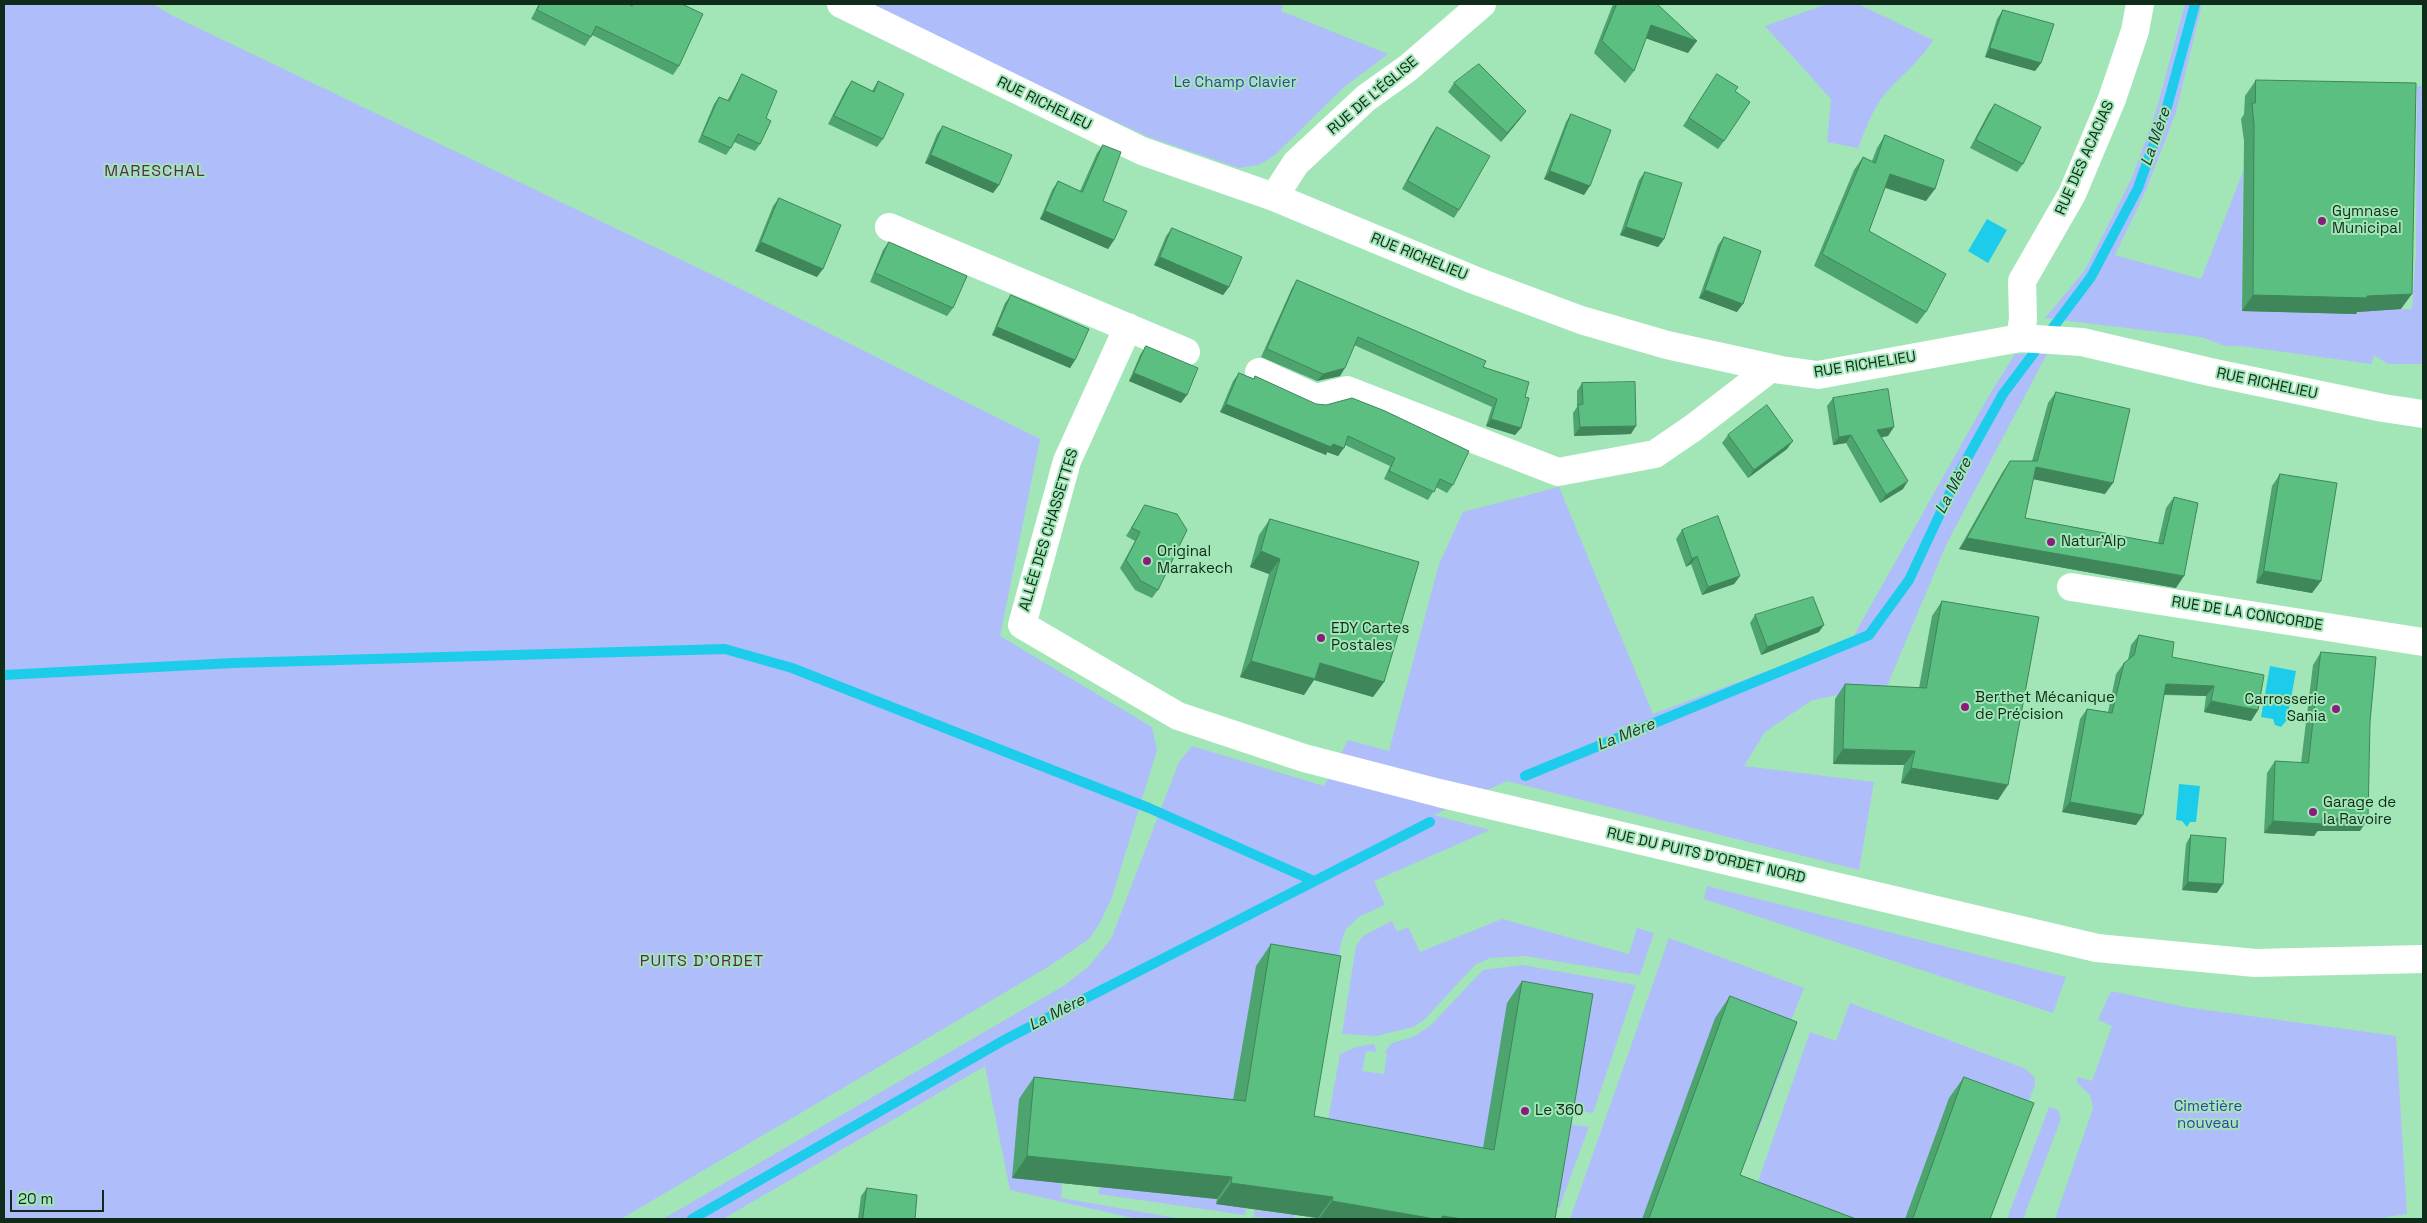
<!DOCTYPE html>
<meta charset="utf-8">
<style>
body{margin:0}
#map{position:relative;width:2427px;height:1223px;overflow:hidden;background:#a2e6b7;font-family:"Space Grotesk",sans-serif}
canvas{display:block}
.frame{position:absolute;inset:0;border:5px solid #0f2b1a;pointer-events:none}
.scale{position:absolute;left:10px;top:1190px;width:94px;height:22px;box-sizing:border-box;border:2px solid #0f2b1a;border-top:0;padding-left:6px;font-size:15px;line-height:18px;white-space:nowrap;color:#0f2b1a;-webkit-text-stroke:4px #a2e6b7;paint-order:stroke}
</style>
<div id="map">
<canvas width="2427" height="1223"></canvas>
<div class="frame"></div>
<div class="scale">20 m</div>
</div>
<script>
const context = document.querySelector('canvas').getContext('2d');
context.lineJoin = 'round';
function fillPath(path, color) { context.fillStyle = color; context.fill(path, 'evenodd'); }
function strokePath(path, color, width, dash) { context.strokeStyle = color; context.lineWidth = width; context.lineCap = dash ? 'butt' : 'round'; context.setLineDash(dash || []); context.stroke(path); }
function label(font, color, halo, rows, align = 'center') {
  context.font = font + ' "Space Grotesk",sans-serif'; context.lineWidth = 4; context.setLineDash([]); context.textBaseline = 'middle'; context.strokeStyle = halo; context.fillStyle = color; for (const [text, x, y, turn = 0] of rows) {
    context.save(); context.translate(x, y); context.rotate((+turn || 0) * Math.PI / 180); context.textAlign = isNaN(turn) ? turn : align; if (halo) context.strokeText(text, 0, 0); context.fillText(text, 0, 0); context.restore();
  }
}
const green = new Path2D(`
 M 4,4 L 153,4 L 171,15 L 717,277 L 1040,439 L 1000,636 L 1152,727 L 1157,750 L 1112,897 L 1101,921 L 1089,939 L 1048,967 L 621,1219 L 4,1219 Z
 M 868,4 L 1284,4 L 1281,11 L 1388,54 L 1343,88 L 1275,155 L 1259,165 L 1239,168 L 1149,137 L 1031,83 Z
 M 1827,4 L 1858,4 L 1933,40 C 1921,61 1900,76 1884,95 C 1872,110 1865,131 1858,148 L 1827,142 L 1831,99 L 1765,26 Z
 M 2185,4 L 2202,4 L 2176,112 L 2146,190 L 2115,255 L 2201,279 L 2243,172 L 2242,309 L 2412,309 L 2416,252 L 2417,86 L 2423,86 L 2423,364 L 2388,364 L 2374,355 L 2371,364 L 2241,346 L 2225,346 L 2201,337 L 2045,318 L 2085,270 L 2132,178 L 2157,108 Z
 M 2015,354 L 2047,354 L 1947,543 L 1887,686 L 1812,700 L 1765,732 L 1744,766 L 1874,782 L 1859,870 L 1507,781 L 1434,815 L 1490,830 L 1374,881 L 1385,905 L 1360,916 L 1346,929 L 1341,943 L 1326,1031 L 1216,1204 L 1246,1208 L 1245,1215 L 1098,1194 L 1100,1187 L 1175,1194 L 1012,1178 L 1062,1183 L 1061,1198 L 1182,1219 L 1137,1219 L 1010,1190 L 985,1066 L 723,1219 L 663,1219 L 1065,985 L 1088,967 L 1111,939 L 1179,762 L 1192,746 L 1324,786 L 1348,740 L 1389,751 L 1439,564 L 1463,512 L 1559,487 L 1653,714 L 1852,639 L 1988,397 Z
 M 1707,886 L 2066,977 L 2053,1013 L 1704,899 Z
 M 1502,919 L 1629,954 L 1637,928 L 1654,933 L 1640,975 L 1525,956 L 1490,958 L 1475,965 L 1424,1020 L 1413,1027 L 1376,1036 L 1342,1034 L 1356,946 L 1363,936 L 1392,921 L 1397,932 L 1408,927 L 1420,952 Z
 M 1669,938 L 1804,988 L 1782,1043 L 1790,1046 L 1758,1131 L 1750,1129 L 1642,1219 L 1570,1219 Z
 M 1522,965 L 1636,985 L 1593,1113 L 1562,1108 L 1471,1219 L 1310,1219 L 1340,1054 L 1356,1047 L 1374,1044 L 1377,1052 L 1366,1051 L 1362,1071 L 1384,1074 L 1387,1054 L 1385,1051 L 1392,1043 L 1413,1037 L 1430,1026 L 1483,970 Z
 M 2111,991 L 2185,1007 L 2396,1036 L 2407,1214 L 2371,1219 L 2055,1219 L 2093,1108 L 2090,1095 L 2077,1083 L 2077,1077 L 2092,1081 L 2112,1026 L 2098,1020 Z
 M 1850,1003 L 2026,1069 L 2035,1078 L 2035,1085 L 2019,1124 L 1949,1099 L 1905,1219 L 1745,1219 L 1810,1032 L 1836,1041 Z
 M 2049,1107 L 2058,1110 L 2061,1119 L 2023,1219 L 2007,1219 Z
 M 1560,1123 L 1589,1127 L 1559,1208 L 1545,1206 Z
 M 1301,1179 L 1294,1219 L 1254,1217 L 1255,1210 L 1286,1214 Z`);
const water = new Path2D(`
 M 1987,219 L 2007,230 L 1988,263 L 1968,251 Z
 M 2270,666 L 2296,671 L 2287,720 L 2281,727 L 2275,725 L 2273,719 L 2261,717 Z
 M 2179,784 L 2200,786 L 2196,822 L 2190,822 L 2187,827 L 2182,821 L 2176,820 Z`);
const stream = new Path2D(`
 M 4,675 L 233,663 L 725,649 L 792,668 L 1149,808 L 1314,881
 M 1525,776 L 1869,635 L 1909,580 L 1960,471 L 2003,394 L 2091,277 L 2138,188 L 2167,107 L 2195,4
 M 692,1219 L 1006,1039 L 1430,822`);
const minor = new Path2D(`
 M 841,4 L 1142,151 L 1274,197 L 1474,280 L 1581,320 L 1667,345 L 1781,370 L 1818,375 L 2020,338 L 2082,342 L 2210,372 L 2383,408 L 2423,414
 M 1274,197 L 1296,163 L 1366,98 L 1408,68 L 1482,4
 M 889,227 L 1186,352
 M 1128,327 L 1067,461 L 1022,625 L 1178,716 L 1304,758 L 1439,793 L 2097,948 L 2255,963 L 2423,959
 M 2020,338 L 2023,319 L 2022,281 L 2072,194 L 2112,99 L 2135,31 L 2140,4
 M 1259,372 L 1316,398 L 1347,390 L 1558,472 L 1655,454 L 1693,428 L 1771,368
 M 2071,587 L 2423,642`);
const wall = new Path2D(`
 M 539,4 L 629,4 L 631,5 L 631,4 L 682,4 L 679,66 L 673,75 L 592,35 L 585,46 L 531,19 Z
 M 1613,4 L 1657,4 L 1688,53 L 1646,38 L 1634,71 L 1625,83 L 1594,53 Z
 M 2003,10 L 2041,63 L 2035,71 L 1985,57 L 1997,19 Z
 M 742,74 L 766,118 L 760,144 L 755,151 L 734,142 L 731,148 L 726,155 L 698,142 L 714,104 L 719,97 L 727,101 L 738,81 Z
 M 2256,80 L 2401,309 L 2357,312 L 2356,314 L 2242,311 L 2244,141 L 2241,119 L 2244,114 L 2245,96 Z
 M 852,81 L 872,91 L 878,81 L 883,139 L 877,147 L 828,124 L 846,89 Z
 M 1454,83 L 1526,111 L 1520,119 L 1501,142 L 1448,92 Z
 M 1711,83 L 1735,91 L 1724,141 L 1718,149 L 1683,126 Z
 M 1995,104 L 2023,164 L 2017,172 L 1970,148 L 1989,112 Z
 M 1571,114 L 1584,195 L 1544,179 L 1566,122 Z
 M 943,126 L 999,185 L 993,193 L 925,163 L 937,134 Z
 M 1437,127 L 1459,210 L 1454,218 L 1402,189 L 1431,135 Z
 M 1885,135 L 1926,201 L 1885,188 L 1869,231 L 1926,312 L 1917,324 L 1814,266 L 1854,170 L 1863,157 L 1872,161 L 1877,148 Z
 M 1103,145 L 1103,201 L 1114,240 L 1108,249 L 1040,219 L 1052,190 L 1058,181 L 1080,191 L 1097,153 Z
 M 1645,172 L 1664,239 L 1658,247 L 1620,235 L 1639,180 Z
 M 779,198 L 817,277 L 755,251 L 773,206 Z
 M 1172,228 L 1229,287 L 1223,295 L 1154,265 L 1166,236 Z
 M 1724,237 L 1737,312 L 1699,298 L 1718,245 Z
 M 889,242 L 953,308 L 947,316 L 870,282 L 883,250 Z
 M 1297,280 L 1483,367 L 1525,397 L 1521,428 L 1515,435 L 1486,426 L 1492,407 L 1354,345 L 1340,376 L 1317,381 L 1261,357 L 1292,288 Z
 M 1011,295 L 1075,360 L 1070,368 L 992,335 L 1005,303 Z
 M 1146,346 L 1181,403 L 1129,381 L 1140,355 Z
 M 1239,373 L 1253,379 L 1255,376 L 1453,485 L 1447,493 L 1436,487 L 1428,500 L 1384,479 L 1390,466 L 1345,445 L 1338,456 L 1327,452 L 1326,455 L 1220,412 L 1233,381 Z
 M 1582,383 L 1631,434 L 1574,436 L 1573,413 L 1577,407 L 1577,391 Z
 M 2056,392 L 2105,494 L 2033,479 L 2025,518 L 2158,543 L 2166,508 L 2174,497 L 2176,588 L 1959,549 L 2002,473 L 2010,461 L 2032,461 L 2048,403 Z
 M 1833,398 L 1888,436 L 1881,437 L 1903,489 L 1880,503 L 1846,443 L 1833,445 L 1827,406 Z
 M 1728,435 L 1787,449 L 1748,478 L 1722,443 Z
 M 2280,474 L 2321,581 L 2312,593 L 2256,583 L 2272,486 Z
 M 1145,505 L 1158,590 L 1152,598 L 1135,590 L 1120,568 L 1135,541 L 1126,536 Z
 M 1270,519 L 1384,682 L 1373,697 L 1314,680 L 1304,695 L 1240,677 L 1269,574 L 1250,567 L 1259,535 Z
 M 1682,530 L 1740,576 L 1734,584 L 1702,595 L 1691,564 L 1686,567 L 1676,539 Z
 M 1942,601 L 1998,800 L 1901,783 L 1904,765 L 1833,764 L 1835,699 L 1845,684 L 1919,688 L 1932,616 Z
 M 1755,615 L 1819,632 L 1761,655 L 1750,623 Z
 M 2139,635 L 2172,657 L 2258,710 L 2251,721 L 2204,712 L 2206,696 L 2164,695 L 2136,825 L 2062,812 L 2080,719 L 2087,709 L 2108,712 L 2116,674 L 2124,663 L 2128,660 L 2131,645 Z
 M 2321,652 L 2360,831 L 2318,831 L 2314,836 L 2264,833 L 2267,773 L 2275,761 L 2301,763 L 2313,665 Z
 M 2191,835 L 2217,893 L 2182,890 L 2186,844 Z
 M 1271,944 L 1314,1116 L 1483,1148 L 1507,1003 L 1522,981 L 1555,1219 L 1318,1219 L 1318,1218 L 1216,1204 L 1217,1199 L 1012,1178 L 1019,1099 L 1034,1077 L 1233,1100 L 1256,966 Z
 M 1730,996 L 1740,1175 L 1856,1219 L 1642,1219 L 1715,1018 Z
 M 1964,1077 L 1990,1219 L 1905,1219 L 1949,1098 Z
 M 867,1188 L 915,1219 L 858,1219 L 861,1196 Z`);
const shadedWall = new Path2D(`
 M 1651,25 L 1697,41 L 1688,53 L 1642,37 Z
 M 1990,48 L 2041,63 L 2035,71 L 1985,57 Z
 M 1526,111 L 1520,119 L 1501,142 L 1507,133 Z
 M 931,155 L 999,185 L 993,193 L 925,163 Z
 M 1550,171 L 1590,186 L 1584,195 L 1544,179 Z
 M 1890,174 L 1935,189 L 1926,201 L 1881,186 Z
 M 1045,211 L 1114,240 L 1108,249 L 1040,219 Z
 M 1626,227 L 1664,239 L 1658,247 L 1620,235 Z
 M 761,242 L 823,269 L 817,277 L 755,251 Z
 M 1160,257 L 1229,287 L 1223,295 L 1154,265 Z
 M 1705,290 L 1743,304 L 1737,312 L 1699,298 Z
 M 2412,294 L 2401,309 L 2357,312 L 2356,314 L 2242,311 L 2253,295 L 2367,296 Z
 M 997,327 L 1075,360 L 1070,368 L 992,335 Z
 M 1345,368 L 1340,376 L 1317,381 L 1323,374 Z
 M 1134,373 L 1187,395 L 1181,403 L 1129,381 Z
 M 1226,404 L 1333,444 L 1344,448 L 1338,456 L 1327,452 L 1326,455 L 1220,412 Z
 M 1491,419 L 1521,428 L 1515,435 L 1486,426 Z
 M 1636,426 L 1631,434 L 1574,436 L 1580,427 Z
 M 1894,427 L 1888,436 L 1872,439 L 1877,430 Z
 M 1851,435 L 1846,443 L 1833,445 L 1839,437 Z
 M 1793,441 L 1787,449 L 1748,478 L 1754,470 Z
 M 2036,467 L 2113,483 L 2105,494 L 2028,478 Z
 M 1908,481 L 1903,489 L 1880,503 L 1886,495 Z
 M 1967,538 L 2184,576 L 2176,588 L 1959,549 Z
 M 1261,551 L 1280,559 L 1269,574 L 1250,567 Z
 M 1697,556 L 1691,564 L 1686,567 L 1692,559 Z
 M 2264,571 L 2321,581 L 2312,593 L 2256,583 Z
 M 1740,576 L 1734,584 L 1702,595 L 1708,587 Z
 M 1824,625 L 1819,632 L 1761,655 L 1767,647 Z
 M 1251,661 L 1320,663 L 1384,682 L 1373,697 L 1314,680 L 1304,695 L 1240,677 Z
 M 2166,684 L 2214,686 L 2206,696 L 2158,694 Z
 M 2211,701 L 2258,710 L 2251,721 L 2204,712 Z
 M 1843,749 L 1915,751 L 1904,765 L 1833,764 Z
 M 1911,768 L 2008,785 L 1998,800 L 1901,783 Z
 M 2070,802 L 2143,815 L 2136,825 L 2062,812 Z
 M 2322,818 L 2368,819 L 2360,831 L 2317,831 L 2314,836 L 2264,833 L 2273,821 Z
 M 2188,882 L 2223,884 L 2217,893 L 2182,890 Z
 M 1027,1156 L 1232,1177 L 1217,1199 L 1012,1178 Z
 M 1231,1183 L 1333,1197 L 1318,1218 L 1216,1204 Z
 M 1332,1201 L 1435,1219 L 1319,1219 Z
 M 1442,1216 L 1462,1219 L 1440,1219 Z`);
const building = new Path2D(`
 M 540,4 L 629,4 L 632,6 L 633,4 L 682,4 L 703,14 L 679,66 L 596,26 L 591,37 L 537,10 Z
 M 1617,4 L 1657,4 L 1697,41 L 1651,25 L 1634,71 L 1602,41 Z
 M 2003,10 L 2054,24 L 2041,63 L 1990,48 Z
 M 1479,64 L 1526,111 L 1507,133 L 1454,83 Z
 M 742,74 L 777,91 L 766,118 L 771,121 L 760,144 L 738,134 L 731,148 L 702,135 L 719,97 L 729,101 Z
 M 1717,74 L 1738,87 L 1735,91 L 1750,102 L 1724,141 L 1689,118 Z
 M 2256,80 L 2416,83 L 2412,294 L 2367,296 L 2367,298 L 2253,295 L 2254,125 L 2252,103 L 2255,103 Z
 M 852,81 L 874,92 L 878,81 L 904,94 L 883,139 L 834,116 Z
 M 1995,104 L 2041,127 L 2023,164 L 1976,140 Z
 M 1571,114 L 1611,130 L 1590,186 L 1550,171 Z
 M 943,126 L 1012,155 L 999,185 L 931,155 Z
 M 1437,127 L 1490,156 L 1459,210 L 1408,181 Z
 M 1885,135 L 1944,160 L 1935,189 L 1890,174 L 1869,231 L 1946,274 L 1926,312 L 1822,254 L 1863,157 L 1875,163 Z
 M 1103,145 L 1121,152 L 1103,201 L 1127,211 L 1114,240 L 1045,211 L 1058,181 L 1082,192 Z
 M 1645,172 L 1682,183 L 1664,239 L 1626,227 Z
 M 779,198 L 841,225 L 823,269 L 761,242 Z
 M 1172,228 L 1242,257 L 1229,287 L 1160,257 Z
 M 1724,237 L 1761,251 L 1743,304 L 1705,290 Z
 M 889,242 L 967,276 L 953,308 L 875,273 Z
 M 1297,280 L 1486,361 L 1483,367 L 1529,382 L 1525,397 L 1529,398 L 1521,428 L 1491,419 L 1497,399 L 1358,337 L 1345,368 L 1323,374 L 1267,349 Z
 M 1011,295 L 1089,329 L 1075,360 L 997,327 Z
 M 1146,346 L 1198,368 L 1187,395 L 1134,373 Z
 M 1239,373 L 1254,379 L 1255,376 L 1316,404 L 1326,405 L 1352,398 L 1385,411 L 1469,451 L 1453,485 L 1440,479 L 1434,492 L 1389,471 L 1395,458 L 1348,436 L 1344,448 L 1333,444 L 1331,447 L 1226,404 Z
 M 1635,382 L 1636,426 L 1580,427 L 1578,405 L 1583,404 L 1582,383 Z
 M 1888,389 L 1894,427 L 1877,430 L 1908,481 L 1886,495 L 1851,435 L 1839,437 L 1833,398 Z
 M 2056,392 L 2130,409 L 2113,483 L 2036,467 L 2025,518 L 2163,544 L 2174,497 L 2198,503 L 2184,576 L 1967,538 L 2010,461 L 2037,461 Z
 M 1767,405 L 1793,441 L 1754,470 L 1728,435 Z
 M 2280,474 L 2337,483 L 2321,581 L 2264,571 Z
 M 1145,505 L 1177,514 L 1187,530 L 1158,590 L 1141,581 L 1126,560 L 1140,532 L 1132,528 Z
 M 1718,516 L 1740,576 L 1708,587 L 1697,556 L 1692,559 L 1682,530 Z
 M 1270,519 L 1419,562 L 1384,682 L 1320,663 L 1315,679 L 1251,661 L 1280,559 L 1261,551 Z
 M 1813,597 L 1824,625 L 1767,647 L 1755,615 Z
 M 1942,601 L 2039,617 L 2008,785 L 1911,768 L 1915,751 L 1843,749 L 1845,684 L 1926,688 Z
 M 2139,635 L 2174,642 L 2172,657 L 2264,675 L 2258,710 L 2211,701 L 2214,686 L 2166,684 L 2143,815 L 2070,802 L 2087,709 L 2112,713 L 2124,663 L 2134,655 Z
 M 2321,652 L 2376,657 L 2370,722 L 2368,819 L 2322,818 L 2322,824 L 2273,821 L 2275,761 L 2308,763 Z
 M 2191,835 L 2226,838 L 2223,884 L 2188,882 Z
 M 1271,944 L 1341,956 L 1314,1116 L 1494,1150 L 1522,981 L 1593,994 L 1555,1219 L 1462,1219 L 1442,1216 L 1442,1219 L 1435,1219 L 1332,1201 L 1333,1197 L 1231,1183 L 1232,1177 L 1027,1156 L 1034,1077 L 1245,1101 Z
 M 1730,996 L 1797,1022 L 1740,1175 L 1856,1219 L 1649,1219 Z
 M 1964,1077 L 2034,1103 L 1990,1219 L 1913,1219 Z
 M 867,1188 L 917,1195 L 915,1219 L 863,1219 Z`);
const markers = [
 [2322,221,5,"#8c1b7e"],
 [2051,542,5,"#8c1b7e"],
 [1147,561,5,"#8c1b7e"],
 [1321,638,5,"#8c1b7e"],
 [1965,707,5,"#8c1b7e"],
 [2336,709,5,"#8c1b7e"],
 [2313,812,5,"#8c1b7e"],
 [1525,1111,5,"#8c1b7e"]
];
const parkNames = [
 ["Le Champ Clavier",1235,83],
 ["Cimetière",2208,1107],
 ["nouveau",2208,1124]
];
const streetNames = [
 ["RUE DE L'ÉGLISE",1373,96,-40],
 ["RUE RICHELIEU",1044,104,26],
 ["RUE DES ACACIAS",2085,158,-66],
 ["RUE RICHELIEU",1419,257,22],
 ["RUE RICHELIEU",1865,365,-9],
 ["RUE RICHELIEU",2267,384,12],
 ["ALLÉE DES CHASSETTES",1049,530,-73],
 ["RUE DE LA CONCORDE",2247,614,9],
 ["RUE DU PUITS D'ORDET NORD",1706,856,13]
];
const poiNames = [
 ["Gymnase",2332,212],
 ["Municipal",2332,229],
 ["Natur'Alp",2061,542],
 ["Original",1157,552],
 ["Marrakech",1157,569],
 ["EDY Cartes",1331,629],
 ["Postales",1331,646],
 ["Berthet Mécanique",1975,698],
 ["de Précision",1975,715],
 ["Carrosserie",2326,700,"right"],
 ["Sania",2326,717,"right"],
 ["Garage de",2323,803],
 ["la Ravoire",2323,820],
 ["Le 360",1535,1111]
];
const waterNames = [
 ["La Mère",2156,137,-71],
 ["La Mère",1954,486,-63],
 ["La Mère",1626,735,-22],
 ["La Mère",1057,1013,-27]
];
const neighbourhoodNames = [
 ["MARESCHAL",155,172],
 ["PUITS D'ORDET",702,962]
];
fillPath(green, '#afbdfa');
fillPath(water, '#1dccea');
strokePath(stream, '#1dccea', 10);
strokePath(minor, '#fff', 28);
fillPath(wall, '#4da46e');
fillPath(shadedWall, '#3f865a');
fillPath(building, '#5abf80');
strokePath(building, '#3f865a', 1);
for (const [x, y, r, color] of markers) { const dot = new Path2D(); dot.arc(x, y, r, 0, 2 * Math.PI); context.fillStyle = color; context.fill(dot); strokePath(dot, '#a2e6b7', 2); }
label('15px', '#373fa6', '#a2e6b7', parkNames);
label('15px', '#0f2b1a', '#a2e6b7', streetNames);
label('15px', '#0f2b1a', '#a2e6b7', poiNames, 'left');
label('italic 16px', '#1b343a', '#a2e6b7', waterNames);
context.letterSpacing = '1px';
label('16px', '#5d2754', '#a2e6b7', neighbourhoodNames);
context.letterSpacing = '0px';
</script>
